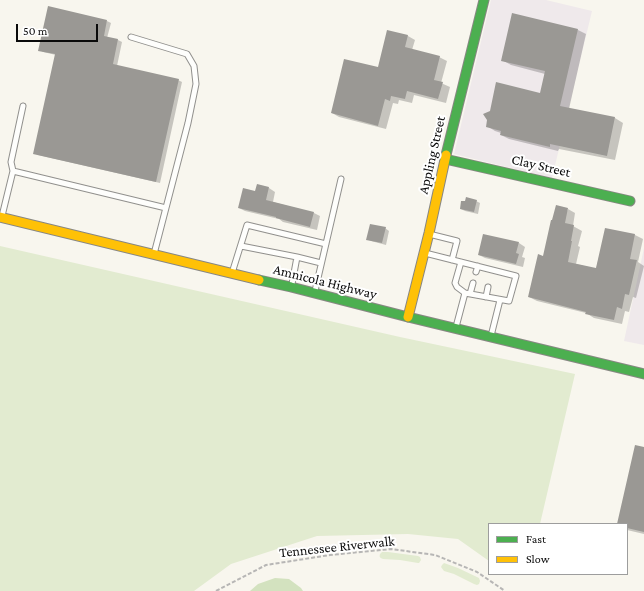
<!DOCTYPE html>
<style>
body{margin:0}
#map{position:relative;width:644px;height:591px;overflow:hidden;background:#f8f6ee;font-family:"Crimson Pro",serif}
canvas{display:block}
.legend{position:absolute;left:488px;top:523px;width:140px;height:52px;box-sizing:border-box;background:#fff;border:1px solid #9d9d9d;margin:0;padding:5px 7px;list-style:none;font-size:12px;color:#0a0a0a}
.legend li{display:flex;align-items:center;gap:8px;height:20px}
.legend b{width:20px;border:1px solid #9d9d9d}
.scale{position:absolute;left:16px;top:24px;width:82px;height:18px;box-sizing:border-box;border:2px solid #0a0a0a;border-top:0;padding-left:5px;font-size:12px;line-height:14px;white-space:nowrap;color:#0a0a0a;-webkit-text-stroke:3px #fff;paint-order:stroke}
</style>
<div id="map">
<canvas width="644" height="591"></canvas>
<ul class="legend">
<li><b style="height:5px;background:#4caf50"></b>Fast</li>
<li><b style="height:5px;background:#ffc107"></b>Slow</li>
</ul>
<div class="scale">50 m</div>
</div>
<script>
const context = document.querySelector('canvas').getContext('2d');
context.lineJoin = 'round';
function fillPath(path, color) { context.fillStyle = color; context.fill(path, 'evenodd'); }
function strokePath(path, color, width, dash) { context.strokeStyle = color; context.lineWidth = width; context.lineCap = dash ? 'butt' : 'round'; context.setLineDash(dash || []); context.stroke(path); }
function label(font, color, halo, rows, align = 'center') {
  context.font = font + ' "Crimson Pro",serif'; context.lineWidth = 4; context.setLineDash([]); context.textBaseline = 'middle'; context.strokeStyle = halo; context.fillStyle = color; for (const [text, x, y, turn = 0] of rows) {
    context.save(); context.translate(x, y); context.rotate((+turn || 0) * Math.PI / 180); context.textAlign = isNaN(turn) ? turn : align; if (halo) context.strokeText(text, 0, 0); context.fillText(text, 0, 0); context.restore();
  }
}
const industrial = new Path2D(`
 M 491,0 L 546,0 L 592,11 L 552,178 L 454,154 Z
 M 644,248 L 644,345 L 624,341 Z`);
const green = new Path2D(`
 M 0,246 L 400,337 L 575,374 L 540,524 L 489,524 L 489,561 L 458,539 L 408,534 L 317,536 L 231,564 L 194,591 L 0,591 Z
 M 382,552 L 388,552 L 418,556 L 420,557 L 421,560 L 419,563 L 418,563 L 400,560 L 383,559 C 380,558 379,557 380,554 Z
 M 444,563 L 458,568 L 479,578 L 480,581 L 479,584 L 477,585 L 474,584 L 454,574 L 444,571 L 441,567 L 442,565 Z`);
const forest = new Path2D(`
 M 275,578 L 289,579 L 301,588 L 303,591 L 250,591 L 258,584 Z`);
const shadow = new Path2D(`
 M 107,21 L 111,23 L 107,38 L 118,40 L 122,42 L 117,66 L 178,80 L 182,82 L 160,183 L 38,155 L 34,153 L 56,55 L 43,52 L 40,50 Z
 M 578,30 L 586,34 L 569,109 L 615,118 L 623,123 L 615,160 L 559,149 L 558,151 L 509,139 L 501,135 L 501,133 L 495,131 L 487,126 L 541,94 L 545,74 L 511,65 L 502,60 Z
 M 388,31 L 408,36 L 415,40 L 412,50 L 439,57 L 447,61 L 441,83 L 450,87 L 446,103 L 414,95 L 412,103 L 399,100 L 398,104 L 393,103 L 386,129 L 339,117 L 332,113 L 379,68 Z
 M 257,185 L 269,188 L 275,192 L 273,202 L 314,213 L 320,216 L 317,230 L 283,222 L 279,219 L 245,211 L 239,208 L 256,192 Z
 M 476,201 L 480,203 L 478,214 L 465,211 L 461,209 Z
 M 568,209 L 575,213 L 573,226 L 582,231 L 578,246 L 580,247 L 576,264 L 596,269 L 606,229 L 635,235 L 643,239 L 638,262 L 644,266 L 636,298 L 633,297 L 629,312 L 625,311 L 622,324 L 594,318 L 586,313 L 537,301 L 529,297 L 543,257 Z
 M 385,228 L 389,231 L 386,245 L 371,241 L 367,239 Z
 M 519,243 L 525,247 L 522,257 L 525,258 L 523,267 L 485,258 L 479,255 Z
 M 644,448 L 644,534 L 627,530 L 627,524 L 618,524 Z`);
const building = new Path2D(`
 M 48,6 L 107,20 L 104,36 L 118,39 L 113,64 L 179,79 L 156,182 L 33,154 L 55,54 L 38,51 Z
 M 512,13 L 578,29 L 560,106 L 615,117 L 607,156 L 550,144 L 550,147 L 500,135 L 501,131 L 486,127 L 487,120 L 483,114 L 490,111 L 496,82 L 540,93 L 545,71 L 501,61 Z
 M 387,30 L 408,35 L 405,47 L 440,56 L 434,80 L 443,82 L 438,99 L 407,91 L 405,99 L 391,96 L 390,101 L 385,99 L 378,126 L 331,113 L 344,59 L 378,67 Z
 M 257,184 L 269,187 L 266,200 L 314,212 L 310,227 L 276,218 L 276,217 L 238,208 L 243,188 L 255,191 Z
 M 466,197 L 477,200 L 474,212 L 460,209 L 461,201 L 465,201 Z
 M 556,205 L 568,208 L 565,223 L 574,225 L 571,241 L 572,241 L 568,262 L 596,268 L 605,228 L 635,234 L 630,259 L 637,260 L 629,295 L 625,294 L 622,309 L 617,307 L 614,320 L 585,314 L 586,312 L 528,297 L 538,254 L 543,256 L 551,220 L 552,220 Z
 M 370,224 L 386,227 L 382,243 L 366,240 Z
 M 483,234 L 519,242 L 516,253 L 519,254 L 516,264 L 478,255 Z
 M 635,445 L 644,447 L 644,532 L 627,528 L 627,524 L 617,524 Z`);
const path = new Path2D(`
 M 216,591 L 266,565 L 330,555 L 391,549 L 435,555 L 477,572 L 505,591`);
const lane = new Path2D(`
 M 131,37 L 187,54 L 194,66 L 196,84 L 188,123 L 154,254
 M 13,171 L 11,162 L 23,106
 M 2,216 L 13,171 L 166,208
 M 429,234 L 457,241 L 452,260
 M 241,246 L 297,257 L 292,284
 M 425,253 L 516,276 L 509,301 L 465,293 L 457,287 L 455,283 L 461,262
 M 297,257 L 321,263
 M 476,272 L 478,266
 M 232,273 L 247,225 L 326,244
 M 315,291 L 341,179
 M 470,294 L 473,283
 M 486,297 L 488,287
 M 456,327 L 465,293
 M 491,336 L 500,300`);
const fast = new Path2D(`
 M 446,155 L 484,0
 M 445,159 L 630,201
 M 259,280 L 291,287 L 408,317 L 644,374`);
const slow = new Path2D(`
 M 0,217 L 259,280
 M 408,317 L 429,233 L 446,155`);
const streetNames = [
 ["Appling Street",432,155,-77],
 ["Clay Street",541,166,13],
 ["Amnicola Highway",325,282,14],
 ["Tennessee Riverwalk",337,547,-6]
];
fillPath(industrial, '#efe9eb');
fillPath(green, '#e2ebd0');
fillPath(forest, '#d3e2bf');
fillPath(shadow, '#0003');
fillPath(building, '#9a9894');
strokePath(lane, '#91908d', 7);
strokePath(fast, '#888783', 11);
strokePath(slow, '#888783', 11);
strokePath(path, '#b7b6b5', 2, [4, 2]);
strokePath(lane, '#fefefc', 5);
strokePath(fast, '#4caf50', 9);
strokePath(slow, '#ffc107', 9);
label('14px', '#0a0a0a', '#fff', streetNames);
</script>
